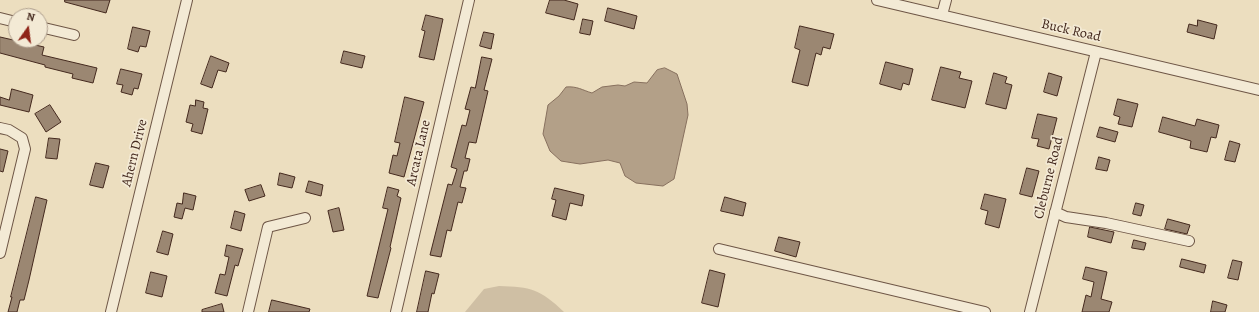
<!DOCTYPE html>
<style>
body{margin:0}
#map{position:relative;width:1259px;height:312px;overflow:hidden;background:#ecdebf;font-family:Alegreya,serif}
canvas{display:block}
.north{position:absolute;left:8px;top:8px;width:40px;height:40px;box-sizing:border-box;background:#f3ead5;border:1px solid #ad9d8c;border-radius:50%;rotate:14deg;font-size:11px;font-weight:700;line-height:16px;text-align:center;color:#44291e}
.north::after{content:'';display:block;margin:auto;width:14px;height:18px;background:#8f2418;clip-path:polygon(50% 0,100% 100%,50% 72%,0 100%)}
</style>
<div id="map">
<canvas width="1259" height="312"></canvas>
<div class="north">N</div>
</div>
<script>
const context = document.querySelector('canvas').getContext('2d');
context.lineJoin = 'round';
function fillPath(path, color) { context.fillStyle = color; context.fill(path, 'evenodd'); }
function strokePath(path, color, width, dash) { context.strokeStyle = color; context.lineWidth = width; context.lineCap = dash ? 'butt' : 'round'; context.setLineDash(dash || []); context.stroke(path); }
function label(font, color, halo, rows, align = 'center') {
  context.font = font + ' Alegreya,serif'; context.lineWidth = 3.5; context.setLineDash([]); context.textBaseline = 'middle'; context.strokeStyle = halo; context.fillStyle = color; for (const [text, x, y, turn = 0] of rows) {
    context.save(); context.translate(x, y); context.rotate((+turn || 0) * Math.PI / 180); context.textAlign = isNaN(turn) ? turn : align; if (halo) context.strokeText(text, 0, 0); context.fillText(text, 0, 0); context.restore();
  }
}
const green = new Path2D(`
 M 499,286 C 531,287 540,289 564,312 L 465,312 L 484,289 Z`);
const water = new Path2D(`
 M 665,68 L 677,74 L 687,104 L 688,115 L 674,179 L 663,186 L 636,183 L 625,176 L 620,163 L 608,160 L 580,164 L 561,161 L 550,151 L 543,134 L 548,105 L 559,96 L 566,87 C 577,86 582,90 592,93 L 602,87 L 618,85 L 625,86 L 634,82 L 647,83 L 657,70 Z`);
const building = new Path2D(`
 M 65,0 L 110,0 L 106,13 L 65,2 Z
 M 550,0 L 564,0 L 578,4 L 574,20 L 546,13 Z
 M 608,8 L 637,16 L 634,29 L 605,21 Z
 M 426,15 L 443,19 L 434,60 L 419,57 L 425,31 L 422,30 Z
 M 583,19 L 593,21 L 590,35 L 580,33 Z
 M 1198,20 L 1217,25 L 1214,39 L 1187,32 L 1189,24 L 1197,26 Z
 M 800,26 L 834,34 L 830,49 L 823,47 L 821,55 L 816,53 L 808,86 L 792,82 L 800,50 L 795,48 Z
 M 133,27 L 150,31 L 146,47 L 140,46 L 138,52 L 128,49 Z
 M 484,32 L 494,34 L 491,49 L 480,46 Z
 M 0,37 L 44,47 L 42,55 L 97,68 L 93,83 L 72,78 L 73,74 L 45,67 L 45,65 L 0,53 Z
 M 344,51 L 365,56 L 362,68 L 341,63 Z
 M 211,56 L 229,63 L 226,72 L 218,70 L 212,88 L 201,84 Z
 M 482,57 L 492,59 L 484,90 L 488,91 L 476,143 L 469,142 L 465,158 L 470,159 L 467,171 L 464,171 L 460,187 L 466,188 L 462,203 L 458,202 L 451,231 L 447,230 L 441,257 L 430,255 L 448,184 L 452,185 L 457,169 L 451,167 L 462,125 L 466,126 L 470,110 L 465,109 L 471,87 L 475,88 Z
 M 886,62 L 913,69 L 909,85 L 903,83 L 901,90 L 880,84 Z
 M 941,67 L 961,72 L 959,78 L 972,81 L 965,108 L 932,100 Z
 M 121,69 L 142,74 L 138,89 L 134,88 L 132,95 L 121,92 L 123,85 L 117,84 Z
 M 994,73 L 1007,77 L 1005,83 L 1012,85 L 1006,109 L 986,104 Z
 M 1049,73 L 1062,77 L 1057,96 L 1044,92 Z
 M 12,89 L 33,95 L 29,112 L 0,105 L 0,97 L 9,100 Z
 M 405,97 L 424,102 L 404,177 L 389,173 L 393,155 L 397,156 L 400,143 L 395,142 Z
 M 1118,99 L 1138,104 L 1132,127 L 1118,124 L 1120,117 L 1114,115 Z
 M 196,100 L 204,102 L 203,108 L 208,109 L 202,134 L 191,131 L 193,124 L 186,122 L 190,105 L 195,106 Z
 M 50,105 L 61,122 L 46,132 L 35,114 Z
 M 1038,114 L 1057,118 L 1049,149 L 1037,146 L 1039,139 L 1032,138 Z
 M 1163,117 L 1195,126 L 1197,119 L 1219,125 L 1216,138 L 1211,137 L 1207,152 L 1190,148 L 1191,141 L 1159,132 Z
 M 1100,127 L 1118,132 L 1115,142 L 1097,137 Z
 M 49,138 L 60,139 L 57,159 L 46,158 Z
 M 1230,141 L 1240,144 L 1235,162 L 1225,160 Z
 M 0,149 L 8,151 L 3,172 L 0,171 Z
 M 1099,157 L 1110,160 L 1107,171 L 1096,169 Z
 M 96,163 L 109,166 L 103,188 L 90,185 Z
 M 1027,168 L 1039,171 L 1032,197 L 1020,194 Z
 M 280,173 L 295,177 L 292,188 L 278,185 Z
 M 309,181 L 323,185 L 321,196 L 306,192 Z
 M 261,185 L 265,196 L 249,201 L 245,190 Z
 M 388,187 L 399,190 L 397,196 L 401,198 L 390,247 L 391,248 L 378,298 L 367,296 L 388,209 L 383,208 Z
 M 555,188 L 584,195 L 582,206 L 570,203 L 566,220 L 552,216 L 556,200 L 552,199 Z
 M 184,193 L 196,196 L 193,210 L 185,208 L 182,219 L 174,217 L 177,203 L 182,204 Z
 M 985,194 L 1006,199 L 999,228 L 985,224 L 988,211 L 981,209 Z
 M 36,197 L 47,200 L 29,280 L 24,300 L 20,300 L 17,312 L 8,312 L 12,297 L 11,297 Z
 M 725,197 L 746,203 L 743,216 L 721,211 Z
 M 1136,203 L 1144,205 L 1141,216 L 1133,214 Z
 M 339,208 L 344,230 L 333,232 L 328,211 Z
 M 235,211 L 245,214 L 241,231 L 231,228 Z
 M 1168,219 L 1190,225 L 1187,234 L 1165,229 Z
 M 1090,227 L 1114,232 L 1111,243 L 1088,237 Z
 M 163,231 L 173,234 L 168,255 L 157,252 Z
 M 779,237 L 800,242 L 796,257 L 775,251 Z
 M 1134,240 L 1146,243 L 1144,250 L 1132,248 Z
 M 227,245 L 243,249 L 238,266 L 235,265 L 227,296 L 215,293 L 220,274 L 225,275 L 229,257 L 225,256 Z
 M 1182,259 L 1206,265 L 1204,273 L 1180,267 Z
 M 1233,260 L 1242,262 L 1238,280 L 1228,278 Z
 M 1086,267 L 1107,272 L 1101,299 L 1112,302 L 1109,312 L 1082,312 L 1086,295 L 1091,297 L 1094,282 L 1083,279 Z
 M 710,270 L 725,274 L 718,307 L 702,303 Z
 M 426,271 L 439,274 L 434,294 L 432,293 L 428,312 L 417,312 Z
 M 151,272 L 167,276 L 162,297 L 146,293 Z
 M 272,300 L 310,309 L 309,312 L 269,312 Z
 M 1213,301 L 1227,305 L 1225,312 L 1211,312 Z
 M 222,304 L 224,312 L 202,312 L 202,310 Z`);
const minor = new Path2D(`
 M 877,0 L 1259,90
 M 942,15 L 946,0
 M 0,18 L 16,22
 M 40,27 L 74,35
 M 0,128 L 9,130 L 22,138 L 25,149 L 0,253
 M 1055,212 L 1066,217 L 1106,223 L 1189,241
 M 719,249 L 985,312
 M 111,312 L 187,0
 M 248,312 L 268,227 L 305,218
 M 396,312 L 469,0
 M 1030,312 L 1096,52`);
const streetNames = [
 ["Buck Road",1071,31,13],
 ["Ahern Drive",135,153,-76],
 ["Arcata Lane",419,153,-77],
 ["Cleburne Road",1049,178,-76]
];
fillPath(green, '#cfbfa4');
fillPath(water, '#b3a088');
strokePath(water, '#87705e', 1);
fillPath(building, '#9b8772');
strokePath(building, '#44291e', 1);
strokePath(minor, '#6e5646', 12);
strokePath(minor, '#f3ead5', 10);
label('14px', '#44291e', '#f3ead5', streetNames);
</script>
